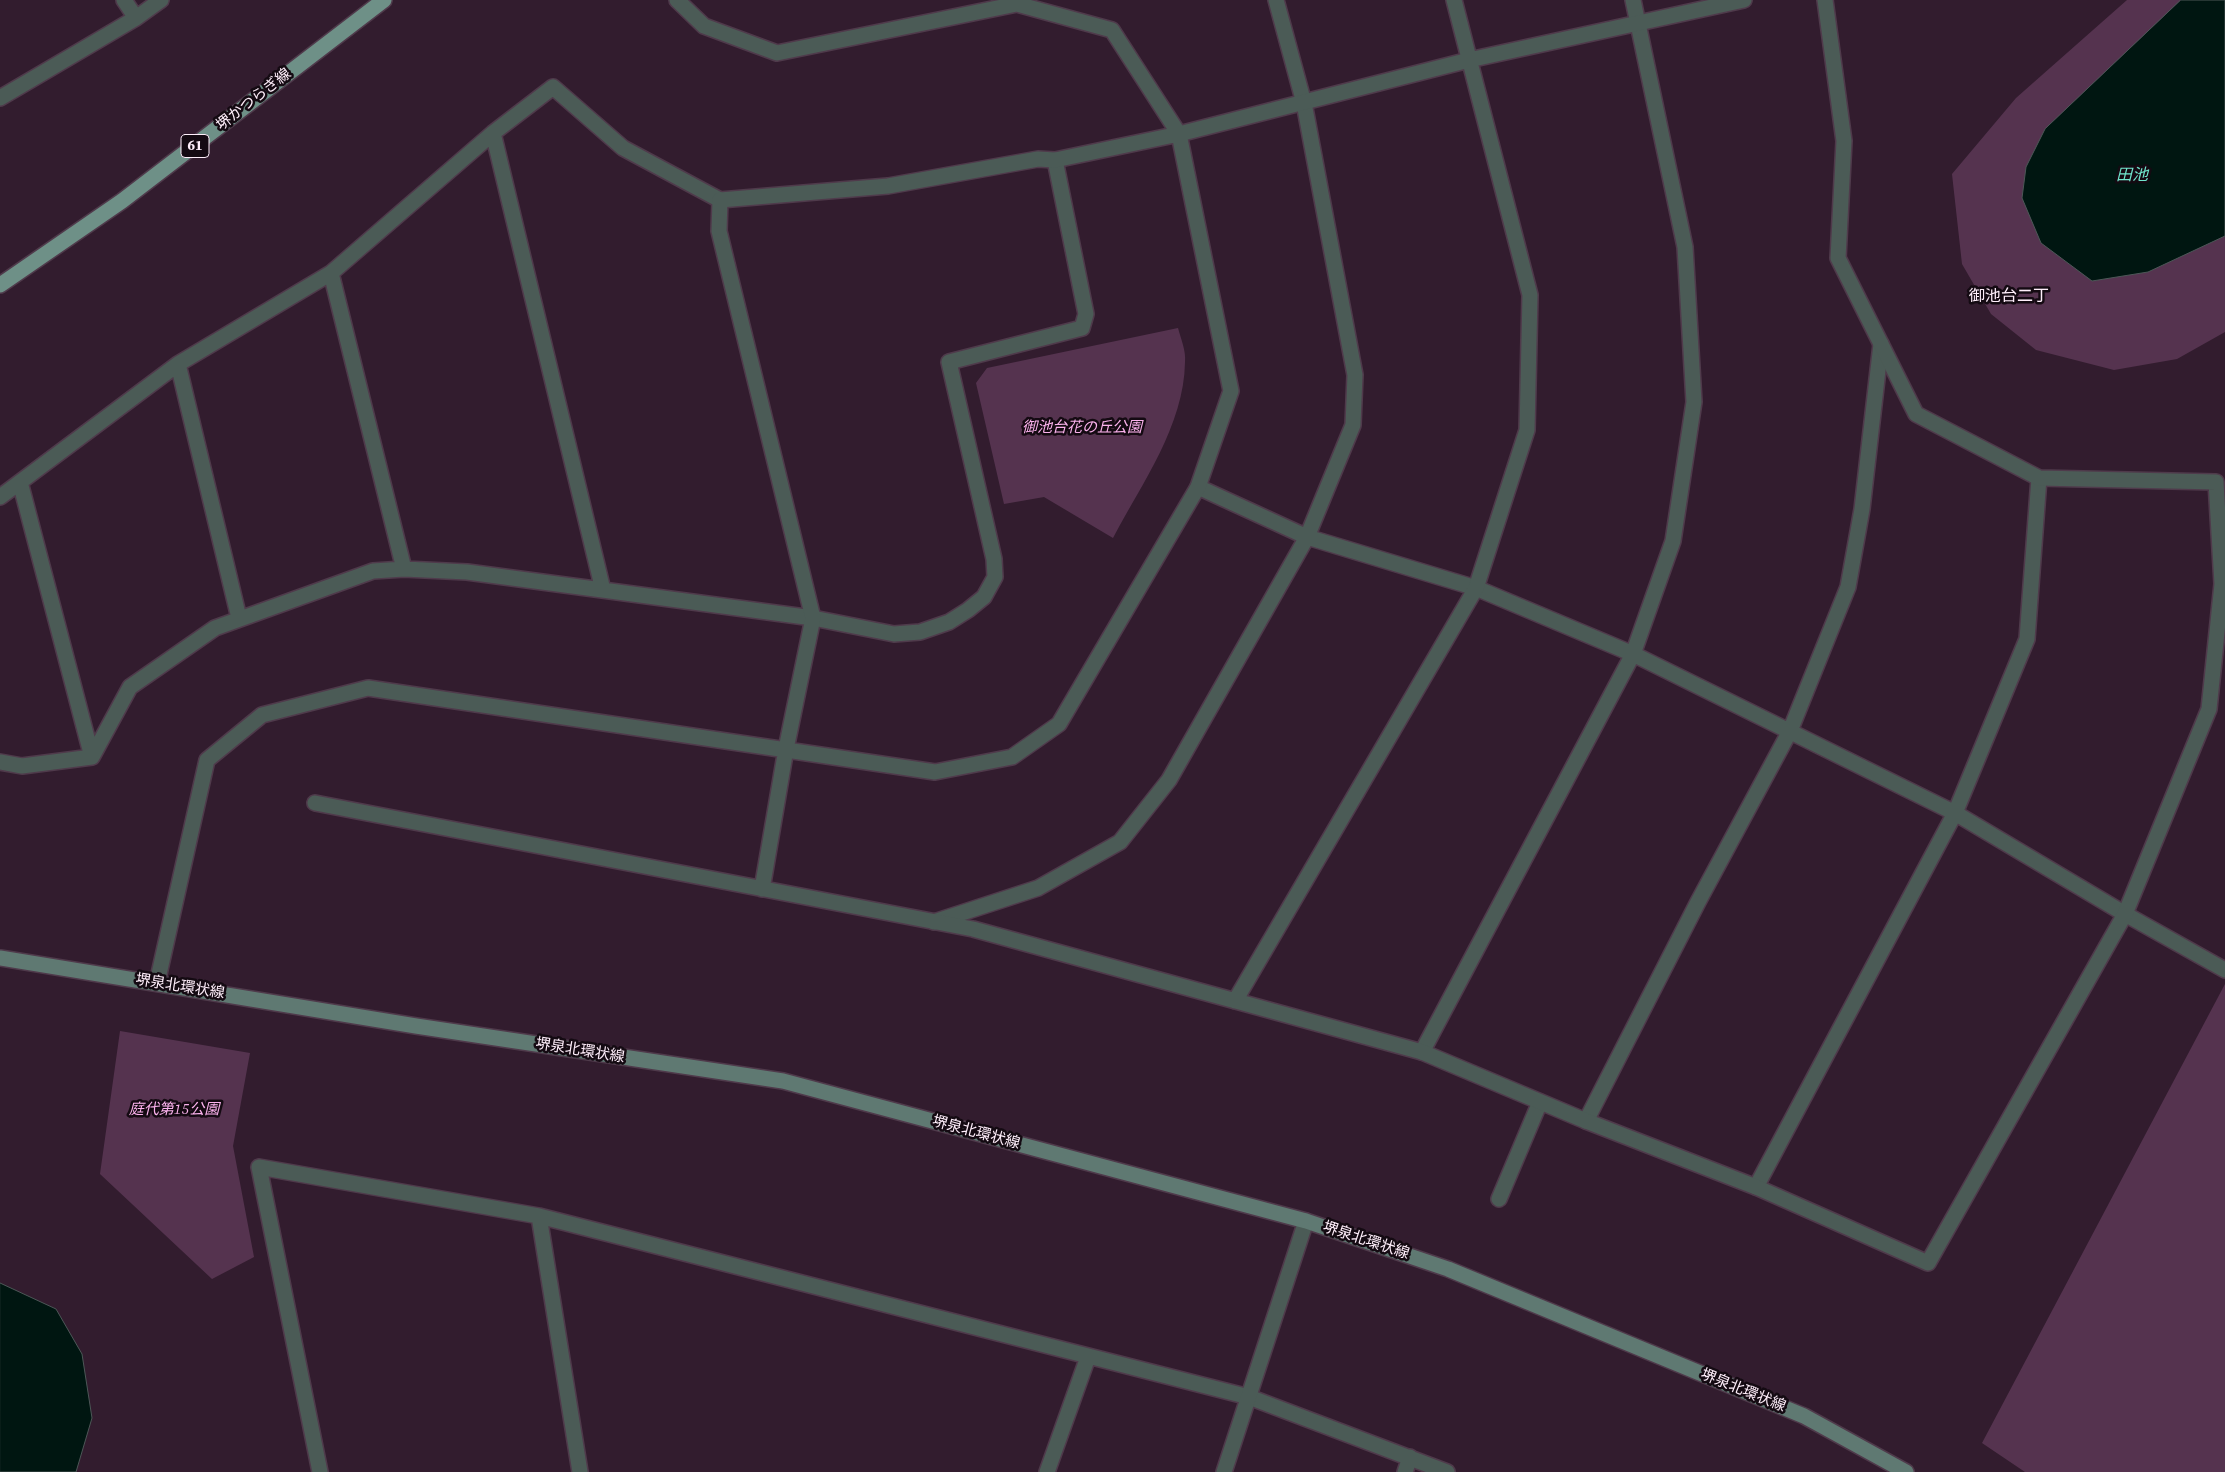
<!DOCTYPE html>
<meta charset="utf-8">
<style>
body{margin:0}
canvas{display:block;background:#321c2e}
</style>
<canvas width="2225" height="1472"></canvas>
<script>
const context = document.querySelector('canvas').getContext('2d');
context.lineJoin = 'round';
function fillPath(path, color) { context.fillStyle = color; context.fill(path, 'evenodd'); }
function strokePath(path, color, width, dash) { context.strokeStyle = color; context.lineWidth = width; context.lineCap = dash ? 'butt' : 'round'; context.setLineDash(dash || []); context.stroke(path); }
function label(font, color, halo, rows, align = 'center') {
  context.font = font + ' "Source Serif 4","Noto Sans JP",serif'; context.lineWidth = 5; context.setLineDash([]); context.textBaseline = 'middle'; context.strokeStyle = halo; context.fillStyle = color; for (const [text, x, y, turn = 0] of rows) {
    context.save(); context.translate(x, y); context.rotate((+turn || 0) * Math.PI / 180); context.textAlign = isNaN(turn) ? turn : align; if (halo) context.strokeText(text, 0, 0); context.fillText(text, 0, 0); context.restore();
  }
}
const green = new Path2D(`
 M 2127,0 L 2225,0 L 2225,332 L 2177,359 L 2114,370 L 2036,350 L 1991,314 L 1962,264 L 1952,174 L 2016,98 Z
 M 1178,328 C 1181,339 1186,351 1185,362 C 1184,426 1142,483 1113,538 L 1044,497 L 1004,504 L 976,383 L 987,368 Z
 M 2225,984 L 2225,1472 L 2025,1472 L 1982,1443 Z
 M 120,1031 L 250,1053 L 233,1146 L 254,1257 L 212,1279 L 100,1174 Z`);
const water = new Path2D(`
 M 2181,0 L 2225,0 L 2225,236 L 2148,272 L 2092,281 L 2041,243 L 2022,198 L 2026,167 L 2045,129 Z
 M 0,1283 L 56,1309 L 82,1354 L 92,1418 L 76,1472 L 0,1472 Z`);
const minor = new Path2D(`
 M 124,0 L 136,18
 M 0,98 L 136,18 L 161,0
 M 493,133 L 603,590
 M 331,273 L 404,569
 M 178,364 L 239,618
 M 20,482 L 92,757
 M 1198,487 L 1307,537 L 1476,588 L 1633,654 L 1955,813 L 2125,914 L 2225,970
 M 0,497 L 178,364 L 331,273 L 493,133 L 553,87 L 623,148 L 720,200
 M 0,762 L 22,766 L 92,757 L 130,687 L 215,628 L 373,571 L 404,569 L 467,572 L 813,618 L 894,634 L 920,632 L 949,622 L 968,610 L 984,597 L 995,577 L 994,559 L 949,362 L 1082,328 L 1086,314 L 1055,160
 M 934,922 L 1038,888 L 1120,842 L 1169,780 L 1307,537 L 1353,425 L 1355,375 L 1304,103 L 1276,0
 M 1422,1052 L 1633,654 L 1673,541 L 1694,402 L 1685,247 L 1633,0
 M 1586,1121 L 1698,902 L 1790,731 L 1848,587 L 1862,509 L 1881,344
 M 1756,1187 L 1955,813 L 2027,639 L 2039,478
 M 1499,1199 L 1540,1102
 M 539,1216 L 580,1472
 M 320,1472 L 259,1167 L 539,1216 L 1249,1397 L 1447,1472
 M 1047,1472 L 1088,1357
 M 1405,1472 L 1410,1457`);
const tertiary = new Path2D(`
 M 315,803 L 973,929 L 1422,1052 L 1586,1121 L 1756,1187 L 1928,1263 L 2125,914 L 2209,709 L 2222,584 L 2216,482 L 2039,478 L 1916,414 L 1838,258 L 1844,141 L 1825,0
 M 762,889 L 786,749 L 813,618 L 719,231 L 720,200 L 888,186 L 1038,159 L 1055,160 L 1179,134 L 1469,60 L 1744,0
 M 157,983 L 207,760 L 262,715 L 368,688 L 935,772 L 1012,757 L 1059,724 L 1198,487 L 1231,391 L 1179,134 L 1112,30 L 1017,4 L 777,53 L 704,26 L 677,0
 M 1235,1001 L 1476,588 L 1527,430 L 1530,295 L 1454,0
 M 1224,1472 L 1306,1221`);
const secondary = new Path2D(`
 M 0,958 L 416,1026 L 783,1081 L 1306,1221 L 1448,1269 L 1804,1416 L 1906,1472`);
const primary = new Path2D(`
 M 0,285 L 122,201 L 384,0`);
const shields = [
 [195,146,28]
];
const shieldNames = [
 ["61",195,146]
];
const streetNames = [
 ["堺かつらぎ線",254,100,-38],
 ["堺泉北環状線",180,987,9],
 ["堺泉北環状線",580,1051,9],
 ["堺泉北環状線",976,1133,15],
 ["堺泉北環状線",1366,1241,18],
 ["堺泉北環状線",1743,1391,22]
];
const parkNames = [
 ["御池台花の丘公園",1082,428],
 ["庭代第15公園",174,1110]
];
const waterNames = [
 ["田池",2132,176]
];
const neighbourhoodNames = [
 ["御池台二丁",2009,297]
];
fillPath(green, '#55334f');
fillPath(water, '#001611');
strokePath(water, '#4c5757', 1);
strokePath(minor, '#4f3a4b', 18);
strokePath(tertiary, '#4f3a4b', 18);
strokePath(secondary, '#4f3a4b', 18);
strokePath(primary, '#4f3a4b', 18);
strokePath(minor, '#4b5b56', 15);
strokePath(tertiary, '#4b5b56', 15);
strokePath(secondary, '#5f7972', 15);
strokePath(primary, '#6e9087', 15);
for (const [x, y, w] of shields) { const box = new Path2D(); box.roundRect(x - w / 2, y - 11.5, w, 23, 4); context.fillStyle = '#140a12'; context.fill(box); strokePath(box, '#ffeffb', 1); }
label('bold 14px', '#ffeffb', null, shieldNames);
label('15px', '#ffeffb', '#140a12', streetNames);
label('italic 15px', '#fbb2ed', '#140a12', parkNames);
label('italic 16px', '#70e6cd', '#140a12', waterNames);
label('16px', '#ffeffb', '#140a12', neighbourhoodNames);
</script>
